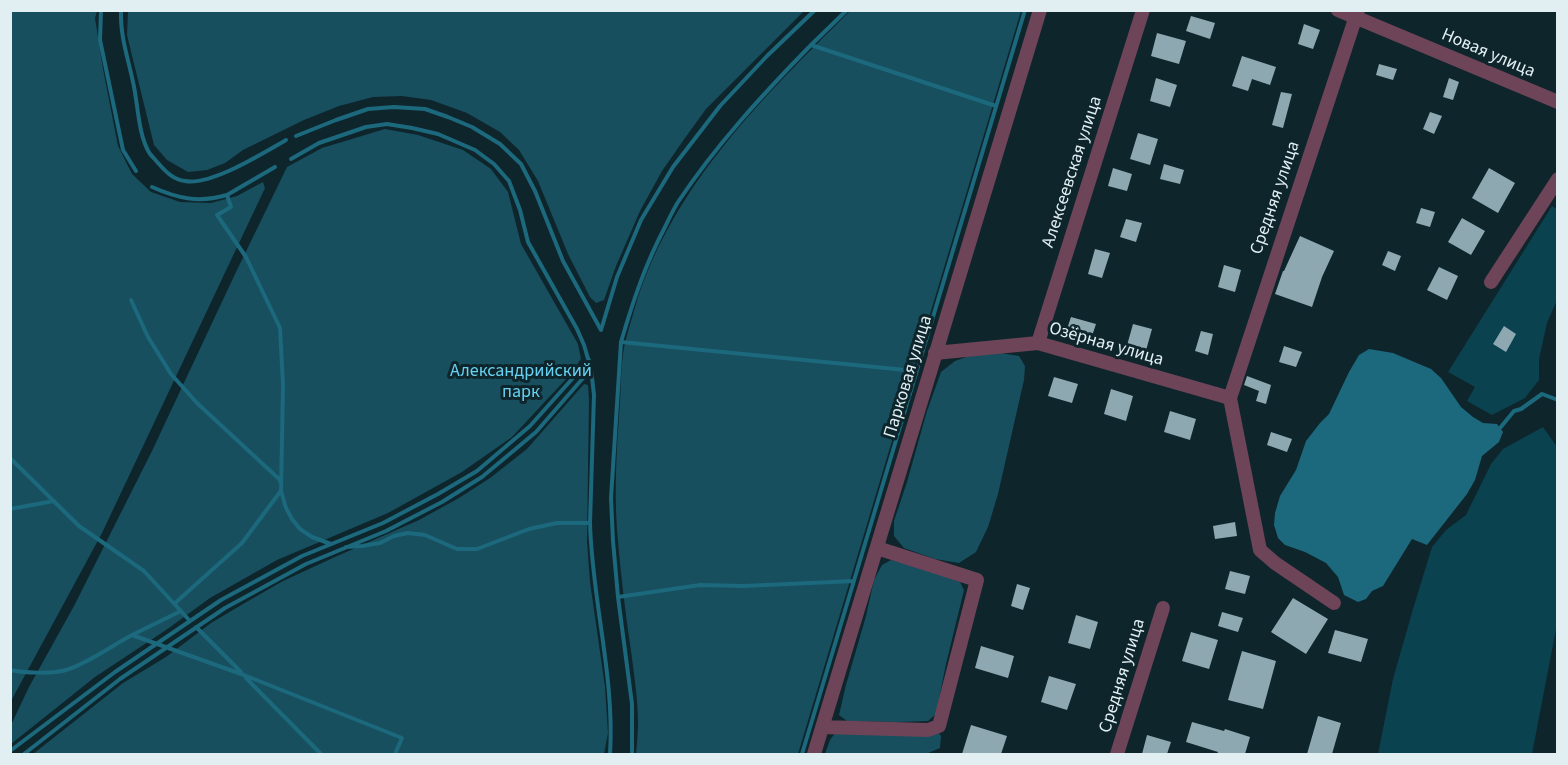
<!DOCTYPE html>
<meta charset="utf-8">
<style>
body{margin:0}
#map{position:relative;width:1568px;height:765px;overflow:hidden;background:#0e252c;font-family:"Source Sans 3",sans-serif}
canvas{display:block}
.frame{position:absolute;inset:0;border:12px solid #e1eff3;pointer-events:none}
</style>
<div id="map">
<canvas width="1568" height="765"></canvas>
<div class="frame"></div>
</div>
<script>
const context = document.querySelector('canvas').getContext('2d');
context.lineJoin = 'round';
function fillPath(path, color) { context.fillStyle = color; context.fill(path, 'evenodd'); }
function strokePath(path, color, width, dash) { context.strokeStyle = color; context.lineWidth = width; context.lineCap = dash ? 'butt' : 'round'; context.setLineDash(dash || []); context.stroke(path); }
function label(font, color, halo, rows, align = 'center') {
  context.font = font + ' "Source Sans 3",sans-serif'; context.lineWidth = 6; context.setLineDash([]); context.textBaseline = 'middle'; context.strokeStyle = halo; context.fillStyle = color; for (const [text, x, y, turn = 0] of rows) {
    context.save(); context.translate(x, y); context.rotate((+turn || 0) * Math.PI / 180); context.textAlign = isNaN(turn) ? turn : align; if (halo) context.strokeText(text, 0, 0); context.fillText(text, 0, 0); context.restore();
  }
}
const green = new Path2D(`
 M 1552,206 L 1557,209 L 1557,300 L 1547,323 L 1539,359 L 1539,380 L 1525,398 L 1492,415 L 1467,401 L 1475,387 L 1448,372 Z
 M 1543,427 L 1557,447 L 1557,624 L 1532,754 L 1378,754 L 1393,679 L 1413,609 L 1432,547 L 1446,530 L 1466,515 L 1491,464 L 1503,449 Z`);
const forest = new Path2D(`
 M 11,10 L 97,11 L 95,18 L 103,69 L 118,146 L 132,174 L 151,192 L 180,202 L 211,203 L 237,196 L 263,182 L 265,188 L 102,533 L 11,701 Z
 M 851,10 L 1021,11 L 798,754 L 636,754 C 637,744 638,733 638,723 C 638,699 634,675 631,651 C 625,610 620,570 617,529 C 614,487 617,444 620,402 C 621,384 621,365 624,348 C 627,333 632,318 636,304 C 673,185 764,96 851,10 Z
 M 128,11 L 128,10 L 804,11 L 706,109 L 685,138 L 662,171 L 640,211 L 616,266 L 604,300 L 596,303 L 590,297 L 568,254 L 538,181 L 519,150 L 500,132 L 467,113 L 431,100 L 402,96 L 373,97 L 339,106 L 304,120 L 243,150 L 225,163 L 207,170 L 188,172 L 167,160 L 154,145 L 127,35 Z
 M 385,129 L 418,135 L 463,150 L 491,169 L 508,192 L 521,244 L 578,344 L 581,359 L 567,378 L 512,437 L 462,472 L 388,513 L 277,560 L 210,598 L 169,628 L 95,677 L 11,744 L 11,725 L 29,687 L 74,606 L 152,451 L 236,272 L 287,167 L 322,148 Z
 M 1000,353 L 1019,356 L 1025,366 L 1024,380 L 998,494 L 988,527 L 976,552 L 959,563 L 935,559 L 904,548 L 894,536 L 894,521 L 907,482 L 927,411 L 941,372 L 955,361 L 972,355 Z
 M 584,384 L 588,385 L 589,400 L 587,541 L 590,582 L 605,687 L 608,733 L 604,754 L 33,754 L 123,683 L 166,657 L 211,623 L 243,604 L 283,581 L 335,557 L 419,520 L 459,498 L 490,478 L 527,449 Z
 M 891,560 C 915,564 938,573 960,582 L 964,590 L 946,664 L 936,714 L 928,721 L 897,722 L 847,721 L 839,715 L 846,685 L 866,616 L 874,580 L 882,565 Z
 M 938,732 L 941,736 L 940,748 L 926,754 L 825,754 L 830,740 L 835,733 Z`);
const water = new Path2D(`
 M 1369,349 L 1393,353 L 1431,369 L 1441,378 L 1461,407 L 1473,417 L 1483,423 L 1497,424 L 1503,432 L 1499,442 L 1482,456 L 1475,480 L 1467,494 L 1427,545 L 1412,539 L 1383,586 L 1372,591 L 1366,599 L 1358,602 L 1344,595 L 1338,577 L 1326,563 L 1305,552 L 1285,545 L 1278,538 L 1274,525 L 1275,513 L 1280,496 L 1296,470 L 1306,441 L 1320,423 L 1329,414 L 1349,372 L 1359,355 Z`);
const stream = new Path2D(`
 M 101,10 L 100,40 L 123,150 L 136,171
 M 121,10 C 120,36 128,58 133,82 C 138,103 138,136 150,154 C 153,157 156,161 159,164 C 166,172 174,180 185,181 C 211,186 263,153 286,140
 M 847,10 L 811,45 L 996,106
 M 811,45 C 763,94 716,145 678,202 C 673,210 669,219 665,227 C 645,265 633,301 621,342 L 916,371
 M 296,136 L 336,120 L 368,109 L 394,107 L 425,109 L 448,117 L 472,127 L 500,144 L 521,164 L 535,191 L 563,261 L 601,330 L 617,277 L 641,220 L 673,167 L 720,106 L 767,56 L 815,10
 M 291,159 L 319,143 L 366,127 L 387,124 L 412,128 L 438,134 L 475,150 L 494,164 L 509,181 L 520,210 L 528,242 L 577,329 L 584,345 L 591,369 L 594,395 L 590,523 L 557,523 L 529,529 L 477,549 L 457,549 L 425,535 L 408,533 L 394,536 L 380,543 L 362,546 L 346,547
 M 275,167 L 227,195 L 231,207 L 217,215 L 246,257 L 280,328 L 283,385 L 281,491 L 286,508 L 292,519 L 300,529 L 312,537 L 331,544
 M 152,187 C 179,199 199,203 227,195
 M 131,300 L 148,337 L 171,374 L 197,403 L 279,479 L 280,481
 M 1500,428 L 1514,411 L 1521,409 L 1542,394 L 1558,400
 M 10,458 L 79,526 L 144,571 L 190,621
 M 10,509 L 54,501
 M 590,523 C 592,601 615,677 610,754
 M 618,597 L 613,541 L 611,498 L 621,342
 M 174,604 L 242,543 L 280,492
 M 181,611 L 132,635 L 244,675 L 402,738 L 395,754
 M 196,627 L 241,672
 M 10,670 C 24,673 53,674 66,670 C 87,664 113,645 132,635
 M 246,678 L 321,754
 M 10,751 L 115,672 L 221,600 L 302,556 L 383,523 L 438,494 L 477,471 L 530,426 L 589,360
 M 24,754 L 120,679 L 225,608 L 306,564 L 386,531 L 442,502 L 482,477 L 536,432 L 591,369
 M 632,754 L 632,704 L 618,597 L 700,585 L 744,586 L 854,581
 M 802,754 L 1025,10`);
const building = new Path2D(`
 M 1191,16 L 1215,23 L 1210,39 L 1186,31 Z
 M 1304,24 L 1320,30 L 1313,49 L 1298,44 Z
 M 1157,33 L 1186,41 L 1179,64 L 1151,56 Z
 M 1242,56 L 1276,67 L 1270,85 L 1252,79 L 1248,91 L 1232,86 Z
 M 1379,64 L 1397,69 L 1393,80 L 1376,75 Z
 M 1156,78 L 1177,85 L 1170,107 L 1150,101 Z
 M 1449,78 L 1459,82 L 1453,100 L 1443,97 Z
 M 1281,92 L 1292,94 L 1283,128 L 1272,125 Z
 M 1430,112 L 1442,116 L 1434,134 L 1423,129 Z
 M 1138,133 L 1158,139 L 1150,165 L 1130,159 Z
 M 1164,164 L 1184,170 L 1180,184 L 1160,179 Z
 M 1113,168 L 1132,174 L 1127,191 L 1108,186 Z
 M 1489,168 L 1515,183 L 1498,213 L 1472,198 Z
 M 1421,208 L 1435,212 L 1430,227 L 1416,223 Z
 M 1462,218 L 1485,231 L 1471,255 L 1448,242 Z
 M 1126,219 L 1142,223 L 1136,242 L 1120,237 Z
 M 1300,236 L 1334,251 L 1322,277 L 1312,307 L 1275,294 L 1283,271 L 1284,271 Z
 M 1095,249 L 1110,253 L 1102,278 L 1088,274 Z
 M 1388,251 L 1401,256 L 1395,271 L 1382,265 Z
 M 1224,265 L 1241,270 L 1235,292 L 1218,287 Z
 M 1439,267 L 1458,276 L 1447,300 L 1427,290 Z
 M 1071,317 L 1096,324 L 1092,336 L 1067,329 Z
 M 1133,324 L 1152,329 L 1145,354 L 1126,349 Z
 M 1504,326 L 1516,334 L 1506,352 L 1493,344 Z
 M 1201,331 L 1213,334 L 1208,355 L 1195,351 Z
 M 1284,346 L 1302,352 L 1296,367 L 1279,362 Z
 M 1247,376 L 1271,385 L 1266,404 L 1256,401 L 1259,391 L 1244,385 Z
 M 1054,377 L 1078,384 L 1072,403 L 1048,396 Z
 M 1111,389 L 1133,396 L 1126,421 L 1104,414 Z
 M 1170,411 L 1196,419 L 1190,440 L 1164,432 Z
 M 1271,432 L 1292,439 L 1287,452 L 1267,445 Z
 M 1235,522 L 1237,536 L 1215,539 L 1213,526 Z
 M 1230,571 L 1250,576 L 1245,594 L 1225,589 Z
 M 1017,584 L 1030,588 L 1023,610 L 1011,606 Z
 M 1293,598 L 1328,619 L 1306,654 L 1271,632 Z
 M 1222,612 L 1243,618 L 1238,632 L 1218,626 Z
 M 1076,615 L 1098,622 L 1090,649 L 1068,643 Z
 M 1335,630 L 1368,639 L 1361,662 L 1328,653 Z
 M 1191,632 L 1218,640 L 1209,669 L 1182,661 Z
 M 981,646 L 1014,656 L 1008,678 L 975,668 Z
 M 1242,651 L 1276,661 L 1263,709 L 1228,700 Z
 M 1049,676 L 1076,684 L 1067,710 L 1041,702 Z
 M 1318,716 L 1341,723 L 1332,754 L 1307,754 Z
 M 1192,722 L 1224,731 L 1225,729 L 1250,737 L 1245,754 L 1217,754 L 1218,752 L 1186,742 Z
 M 971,725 L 1007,736 L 1001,754 L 962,754 Z
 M 1147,735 L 1171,742 L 1167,754 L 1142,754 Z`);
const street = new Path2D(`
 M 1338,10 L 1558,102
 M 1491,282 L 1558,179
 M 1038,343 L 1143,10
 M 935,353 L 1038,343 L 1230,398
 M 1334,603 L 1275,563 L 1260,550 L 1230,398 L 1358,10
 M 822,727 L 928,730 L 939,726 L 977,580 L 877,548
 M 814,754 L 1040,10
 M 1117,754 L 1163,608`);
const streetNames = [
 ["Новая улица",1488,54,23],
 ["Алексеевская улица",1073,172,-72],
 ["Средняя улица",1276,198,-71],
 ["Озёрная улица",1106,345,16],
 ["Парковая улица",909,377,-73],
 ["Средняя улица",1123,676,-73]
];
const parkNames = [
 ["Александрийский",521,372],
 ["парк",521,393]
];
fillPath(green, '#0a4250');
fillPath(forest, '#174f5f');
fillPath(water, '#1c687c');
strokePath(stream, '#1c687c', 4);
fillPath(building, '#8ea8b1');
strokePath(street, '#6d4458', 14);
label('18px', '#e1eff3', '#0e252c', streetNames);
label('18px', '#67d1f1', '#0e252c', parkNames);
</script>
